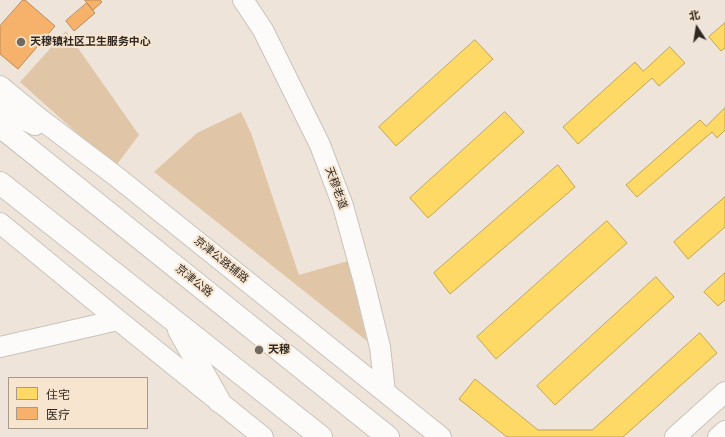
<!DOCTYPE html>
<meta charset="utf-8">
<style>
body{margin:0}
#map{position:relative;width:725px;height:437px;overflow:hidden;background:#eee4d9;font-family:Karla,"Noto Sans SC",sans-serif}
canvas{display:block}
.legend{position:absolute;left:8px;top:377px;width:140px;height:52px;box-sizing:border-box;background:#f7e5d0;border:1px solid #a79a8a;margin:0;padding:5px 7px;list-style:none;font-size:12px;color:#302921}
.legend li{display:flex;align-items:center;gap:8px;height:20px}
.legend b{width:20px;border:1px solid #a79a8a}
.north{position:absolute;left:677px;top:8px;width:40px;height:40px;-webkit-text-stroke:3px #f7e5d0;paint-order:stroke;rotate:348deg;font-size:11px;font-weight:700;line-height:16px;text-align:center;color:#302921}
.north::after{content:'';display:block;margin:auto;width:14px;height:18px;background:#302921;clip-path:polygon(50% 0,100% 100%,50% 72%,0 100%)}
</style>
<div id="map">
<canvas width="725" height="437"></canvas>
<ul class="legend">
<li><b style="height:11px;background:#ffd966"></b>住宅</li>
<li><b style="height:11px;background:#f6b26b"></b>医疗</li>
</ul>
<div class="north">北</div>
</div>
<script>
const context = document.querySelector('canvas').getContext('2d');
context.lineJoin = 'round';
function fillPath(path, color) { context.fillStyle = color; context.fill(path, 'evenodd'); }
function strokePath(path, color, width, dash) { context.strokeStyle = color; context.lineWidth = width; context.lineCap = dash ? 'butt' : 'round'; context.setLineDash(dash || []); context.stroke(path); }
function label(font, color, halo, rows, align = 'center') {
  context.font = font + ' Karla,"Noto Sans SC",sans-serif'; context.lineWidth = 4; context.setLineDash([]); context.textBaseline = 'middle'; context.strokeStyle = halo; context.fillStyle = color; for (const [text, x, y, turn = 0] of rows) {
    context.save(); context.translate(x, y); context.rotate((+turn || 0) * Math.PI / 180); context.textAlign = isNaN(turn) ? turn : align; if (halo) context.strokeText(text, 0, 0); context.fillText(text, 0, 0); context.restore();
  }
}
const green = new Path2D(`
 M 66,31 L 139,135 L 115,167 L 20,82 Z
 M 241,112 L 251,133 L 299,275 L 348,261 L 367,341 L 154,172 L 197,133 Z`);
const homes = new Path2D(`
 M 725,23 L 725,48 L 721,51 L 709,37 Z
 M 475,40 L 493,59 L 396,146 L 379,127 Z
 M 670,47 L 685,63 L 659,86 L 652,78 L 578,144 L 563,127 L 635,62 L 643,71 Z
 M 725,108 L 725,130 L 717,138 L 712,132 L 637,197 L 626,185 L 700,120 L 706,126 Z
 M 505,112 L 524,132 L 428,218 L 410,198 Z
 M 558,165 L 575,187 L 450,294 L 434,273 Z
 M 725,197 L 725,227 L 688,259 L 674,242 Z
 M 607,221 L 627,243 L 496,359 L 477,337 Z
 M 725,273 L 725,300 L 718,306 L 704,292 Z
 M 656,277 L 674,297 L 555,405 L 537,386 Z
 M 700,333 L 717,353 L 623,437 L 507,437 L 459,399 L 475,379 L 538,430 L 592,430 Z`);
const health = new Path2D(`
 M 23,0 L 25,0 L 55,26 L 18,69 L 0,54 L 0,26 Z
 M 85,0 L 100,0 L 102,2 L 93,10 Z
 M 87,3 L 95,13 L 74,31 L 66,21 Z`);
const minor = new Path2D(`
 M 243,0 L 263,30 L 320,145 L 343,206 L 364,282 L 380,347 L 385,392
 M 0,86 L 39,118 L 117,177 L 441,437
 M 0,109 L 15,115 L 35,125
 M 0,223 L 118,320 L 263,437
 M 0,347 L 118,320
 M 675,437 L 725,392
 M 718,437 L 725,431`);
const highway = new Path2D(`
 M 0,126 L 388,437
 M 0,183 L 321,437
 M 179,330 L 219,401`);
const markers = [
 [21,42,5,"#726a61"],
 [259,350,5,"#726a61"]
];
const poiNames = [
 ["天穆镇社区卫生服务中心",30,42],
 ["天穆",268,350]
];
const streetNames = [
 ["天穆老道",336,188,70],
 ["京津公路辅路",221,260,39],
 ["京津公路",194,281,39]
];
fillPath(green, '#e0c6a7');
fillPath(homes, '#ffd966');
strokePath(homes, '#c1a451', 1);
fillPath(health, '#f6b26b');
strokePath(health, '#bb8955', 1);
strokePath(minor, '#cac3ba', 22);
strokePath(highway, '#cac3ba', 24);
strokePath(minor, '#fcfbf9', 20);
strokePath(highway, '#fcfbf9', 22);
for (const [x, y, r, color] of markers) { const dot = new Path2D(); dot.arc(x, y, r, 0, 2 * Math.PI); context.fillStyle = color; context.fill(dot); strokePath(dot, '#f7e5d0', 1.5); }
label('bold 11px', '#302921', '#f7e5d0', poiNames, 'left');
label('11px', '#302921', '#f7e5d0', streetNames);
</script>
